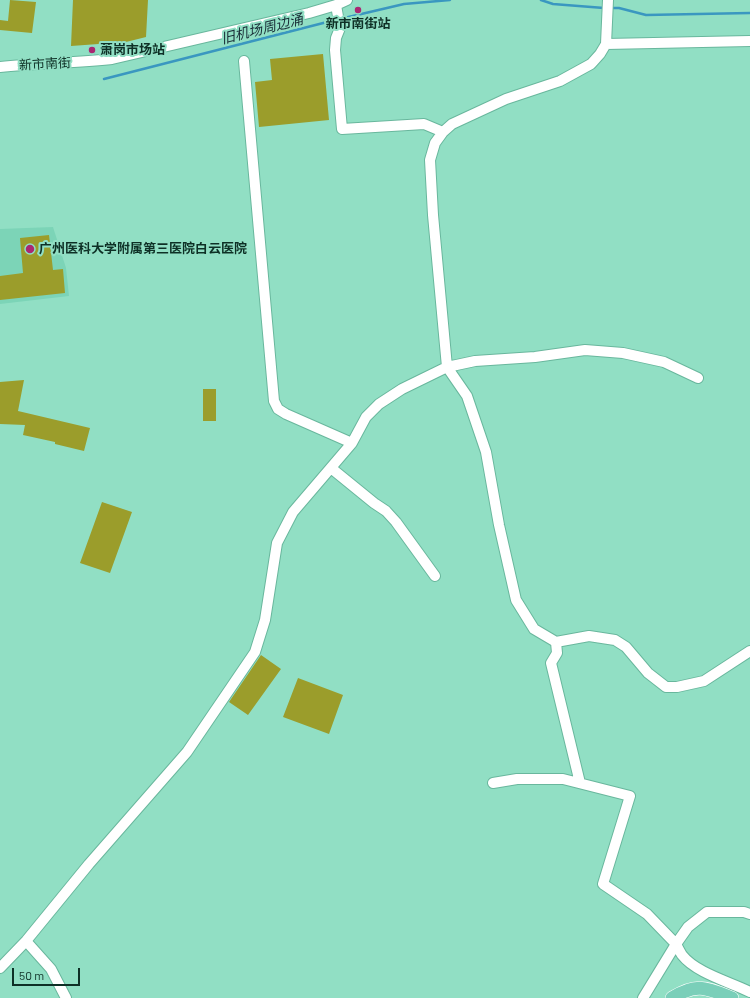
<!DOCTYPE html>
<meta charset="utf-8">
<style>
body{margin:0}
#map{position:relative;width:750px;height:998px;overflow:hidden;background:#91dfc4;font-family:Barlow,sans-serif}
canvas{display:block}
.scale{position:absolute;left:12px;top:968px;width:68px;height:18px;box-sizing:border-box;border:2px solid #0e3026;border-top:0;padding-left:5px;font-size:12px;line-height:14px;white-space:nowrap;color:#0e3026;-webkit-text-stroke:3px #91dfc4;paint-order:stroke}
</style>
<div id="map">
<canvas width="750" height="998"></canvas>
<div class="scale">50 m</div>
</div>
<script>
const context = document.querySelector('canvas').getContext('2d');
context.lineJoin = 'round';
function fillPath(path, color) { context.fillStyle = color; context.fill(path, 'evenodd'); }
function strokePath(path, color, width, dash) { context.strokeStyle = color; context.lineWidth = width; context.lineCap = dash ? 'butt' : 'round'; context.setLineDash(dash || []); context.stroke(path); }
function label(font, color, halo, rows, align = 'center') {
  context.font = font + ' Barlow,"Noto Sans SC",sans-serif'; context.lineWidth = 4; context.setLineDash([]); context.textBaseline = 'middle'; context.strokeStyle = halo; context.fillStyle = color; for (const [text, x, y, turn = 0] of rows) {
    context.save(); context.translate(x, y); context.rotate((+turn || 0) * Math.PI / 180); context.textAlign = isNaN(turn) ? turn : align; if (halo) context.strokeText(text, 0, 0); context.fillText(text, 0, 0); context.restore();
  }
}
const built = new Path2D(`
 M 53,227 L 66,268 L 69,296 L 0,304 L 0,229 Z`);
const stream = new Path2D(`
 M 541,0 L 553,4 L 604,8
 M 609,8 L 619,8 L 646,15 L 750,13
 M 340,19 L 404,4 L 450,0
 M 104,79 L 335,20`);
const building = new Path2D(`
 M 10,0 L 36,2 L 32,33 L 0,30 L 0,20 L 8,21 Z
 M 73,0 L 148,0 L 146,37 L 126,42 L 71,46 Z
 M 323,54 L 329,120 L 259,127 L 255,82 L 272,80 L 270,59 Z
 M 49,235 L 53,270 L 63,269 L 65,293 L 0,300 L 0,276 L 23,273 L 20,238 Z
 M 24,380 L 18,411 L 90,428 L 84,451 L 55,444 L 55,442 L 23,435 L 25,425 L 0,424 L 0,382 Z
 M 203,389 L 216,389 L 216,421 L 203,421 Z
 M 102,502 L 132,512 L 110,573 L 80,563 Z
 M 261,655 L 281,669 L 248,715 L 229,702 Z
 M 298,678 L 343,695 L 329,734 L 283,717 Z`);
const minor = new Path2D(`
 M 608,0 L 606,44 L 600,54 L 591,64 L 560,81 L 506,99 L 452,124 L 443,132 L 435,143 L 430,160 L 433,215 L 447,367 L 467,396 L 486,452 L 499,525 L 516,600 L 534,629 L 556,642 L 589,636 L 615,640 L 626,647 L 648,673 L 666,687 L 677,687 L 704,681 L 750,651
 M 336,5 L 340,28 L 336,38 L 335,50 L 342,129 L 424,124 L 443,132
 M 606,44 L 750,41
 M 244,61 L 274,401 L 278,409 L 286,414 L 352,443
 M 0,67 C 37,63 75,63 112,59 L 309,13 L 336,5 L 347,0
 M 331,468 L 374,503 L 386,511 L 396,522 L 435,576
 M 556,642 L 557,653 L 551,663 L 580,783
 M 493,783 L 517,779 L 563,779 L 630,796 L 603,884 L 647,914 L 676,944 L 688,927 L 707,912 L 744,912 L 750,914
 M 26,941 L 51,969 L 66,998
 M 0,968 L 26,941 L 89,864 L 187,752 L 255,652 L 265,620 L 277,543 L 293,512 L 352,443 L 366,417 L 379,404 L 402,389 L 447,367 L 475,361 L 535,357 L 585,350 L 623,353 L 664,362 L 698,378
 M 643,998 L 676,944 C 678,948 680,952 682,955 C 696,973 730,982 750,992`);
const major = new Path2D(`
 M 672,998 C 697,982 707,988 732,998`);
const markers = [
 [358,10,4,"#aa2772"],
 [92,50,4,"#aa2772"],
 [30,249,5,"#aa2772"]
];
const poiNames = [
 ["新市南街站",358,24,"center"],
 ["萧岗市场站",100,50],
 ["广州医科大学附属第三医院白云医院",39,249]
];
const streetNames = [
 ["新市南街",45,64,-3]
];
const waterNames = [
 ["旧机场周边涌",262,29,-14]
];
fillPath(built, '#7cd4b7');
strokePath(stream, '#3a97c0', 2.5);
fillPath(building, '#9b9d2b');
strokePath(minor, '#69b79d', 12);
strokePath(major, '#fff', 14);
strokePath(minor, '#fff', 10);
strokePath(major, '#7acfb9', 13);
for (const [x, y, r, color] of markers) { const dot = new Path2D(); dot.arc(x, y, r, 0, 2 * Math.PI); context.fillStyle = color; context.fill(dot); strokePath(dot, '#91dfc4', 1.5); }
label('bold 13px', '#0e3026', '#91dfc4', poiNames, 'left');
label('13px', '#0e3026', '#91dfc4', streetNames);
label('italic 14px', '#182c36', '#91dfc4', waterNames);
</script>
